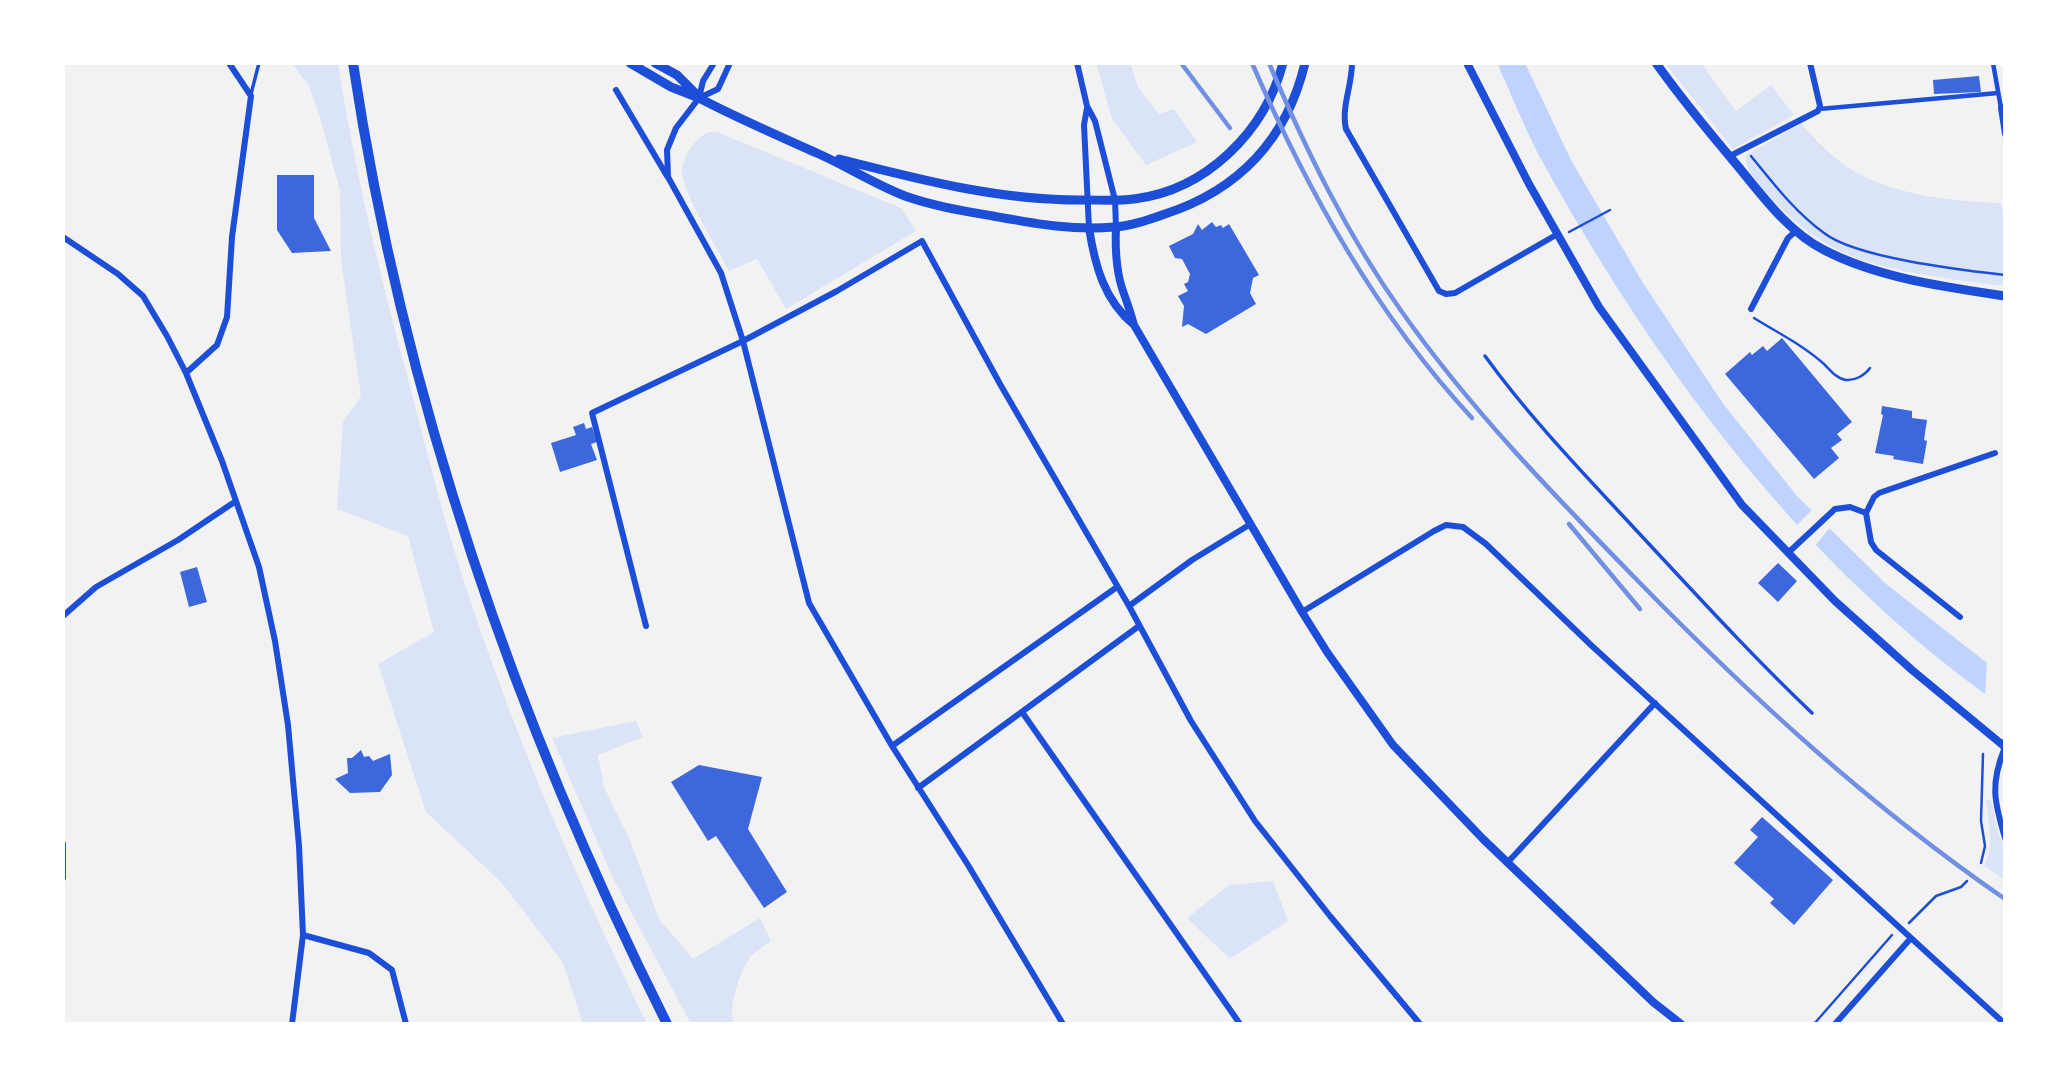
<!DOCTYPE html>
<style>
body{margin:0}
#map{position:relative;width:2068px;height:1087px;overflow:hidden;background:#f2f2f2;font-family:Quicksand,sans-serif}
canvas{display:block}
.frame{position:absolute;inset:0;border:65px solid #fff;pointer-events:none}
</style>
<div id="map">
<canvas width="2068" height="1087"></canvas>
<div class="frame"></div>
</div>
<script>
const context = document.querySelector('canvas').getContext('2d');
context.lineJoin = 'round';
function fillPath(path, color) { context.fillStyle = color; context.fill(path, 'evenodd'); }
function strokePath(path, color, width, dash) { context.strokeStyle = color; context.lineWidth = width; context.lineCap = dash ? 'butt' : 'round'; context.setLineDash(dash || []); context.stroke(path); }
const green = new Path2D(`
 M 291,63 L 338,63 C 355,173 381,280 410,387 C 424,438 436,490 451,540 C 502,707 571,868 647,1024 L 583,1024 L 563,963 L 502,883 L 426,812 L 378,664 L 434,632 L 408,536 L 337,509 L 343,422 L 361,396 L 341,260 L 340,191 L 320,117 L 308,84 Z
 M 1096,63 L 1130,63 L 1138,87 L 1159,114 L 1174,109 L 1197,142 L 1146,165 L 1112,119 Z
 M 1665,63 L 1701,63 L 1736,111 L 1771,85 L 1794,115 L 1733,149 Z
 M 1801,124 C 1817,141 1833,159 1854,171 C 1897,196 1952,201 2001,203 L 2005,225 L 2005,283 L 2002,285 L 1992,285 C 1936,276 1871,272 1822,241 C 1802,229 1785,213 1769,196 C 1759,185 1744,171 1746,155 Z
 M 709,132 L 717,132 L 901,208 L 916,231 L 786,309 L 757,259 L 729,271 C 718,250 682,192 682,171 C 682,157 696,137 709,132 Z
 M 636,721 L 643,737 L 598,755 L 604,787 L 630,840 L 659,919 L 693,959 L 760,918 L 771,941 C 764,946 754,952 749,959 C 739,974 728,1007 734,1024 L 691,1024 L 614,880 L 552,738 Z
 M 1986,800 L 1991,800 L 1999,836 L 2005,847 L 2005,880 L 1984,866 C 1995,844 1988,824 1986,800 Z
 M 1273,881 L 1288,921 L 1230,959 L 1187,918 L 1229,885 Z`);
const water = new Path2D(`
 M 1497,63 L 1525,63 L 1571,160 L 1643,283 L 1724,405 L 1797,496 L 1886,584 L 2005,677 L 2005,708 C 1809,572 1661,375 1546,168 C 1527,135 1513,98 1497,63 Z`);
const pier = new Path2D(`
 M 1814,508 L 1832,525 L 1814,547 L 1795,527 Z
 M 1987,660 L 2005,673 L 2005,711 L 1985,698 Z`);
const building = new Path2D(`
 M 1979,76 L 1981,92 L 1934,94 L 1933,80 Z
 M 277,175 L 314,175 L 314,218 L 331,251 L 292,253 L 277,230 Z
 M 1212,222 L 1216,227 L 1221,225 L 1223,228 L 1229,224 L 1259,275 L 1253,278 L 1250,293 L 1256,304 L 1206,334 L 1188,324 L 1182,327 L 1184,306 L 1178,296 L 1188,291 L 1184,284 L 1188,282 L 1190,274 L 1182,259 L 1175,258 L 1169,246 L 1193,234 L 1198,224 L 1202,230 Z
 M 1782,338 L 1852,422 L 1837,434 L 1842,440 L 1831,448 L 1839,458 L 1814,479 L 1725,374 L 1750,352 L 1752,355 L 1763,346 L 1767,351 Z
 M 1882,406 L 1912,411 L 1912,418 L 1927,420 L 1924,440 L 1927,441 L 1923,464 L 1893,459 L 1894,456 L 1875,453 L 1883,415 L 1881,414 Z
 M 584,423 L 586,429 L 592,427 L 597,442 L 591,444 L 597,460 L 560,472 L 551,443 L 576,435 L 573,427 Z
 M 1778,563 L 1797,581 L 1778,602 L 1758,583 Z
 M 197,567 L 207,602 L 189,607 L 180,572 Z
 M 361,750 L 364,757 L 369,756 L 373,761 L 390,754 L 392,775 L 380,792 L 350,793 L 335,779 L 348,773 L 347,758 L 352,758 Z
 M 699,765 L 762,777 L 748,829 L 787,892 L 764,908 L 716,836 L 708,841 L 671,782 Z
 M 1762,817 L 1833,880 L 1794,925 L 1770,903 L 1774,899 L 1734,863 L 1758,837 L 1750,830 Z`);
const path = new Path2D(`
 M 1751,156 C 1773,183 1795,212 1824,233 C 1856,258 1962,270 2005,275
 M 1569,232 L 1610,210
 M 1754,318 C 1778,333 1803,345 1824,364 C 1830,370 1837,379 1846,380 C 1855,381 1865,375 1870,368
 M 1981,863 L 1985,846 L 1981,821 L 1983,754
 M 1909,923 L 1936,896 L 1961,887 L 1967,881
 M 1814,1024 L 1892,935`);
const service = new Path2D(`
 M 251,94 L 259,63
 M 1485,356 C 1530,418 1583,473 1635,529 C 1693,591 1750,654 1812,713`);
const pedestrian = new Path2D(`
 M 1993,63 L 2001,108
 M 1819,109 L 1998,93`);
const minor = new Path2D(`
 M 730,63 L 718,89 L 699,98 L 676,128 L 667,150 L 668,177 L 721,273 L 743,341 L 809,603 L 892,746 L 968,865 L 1063,1024
 M 1077,63 L 1087,106 L 1095,121 L 1115,200 L 1116,227
 M 1352,63 C 1352,86 1341,107 1346,129 L 1439,291 L 1446,294 L 1455,293 L 1556,235
 M 616,90 L 667,176
 M 699,98 L 703,81 L 714,63
 M 2005,107 L 2001,108 L 2005,134
 M 1087,108 L 1084,125 L 1089,228
 M 1730,156 L 1818,111 L 1820,106 L 1810,63
 M 63,237 L 118,274 L 143,296 L 167,336 L 186,373 L 222,461 L 259,567 L 275,641 L 288,725 L 299,846 L 303,935 L 292,1024
 M 1751,309 L 1788,238 L 1796,231
 M 186,373 L 217,345 L 227,317 L 232,237 L 251,96 L 229,63
 M 1866,513 L 1871,542 L 1876,550 L 1960,617
 M 1789,552 L 1835,509 L 1850,507 L 1866,513 L 1874,497 L 1879,493 L 1995,453
 M 1129,606 L 1192,560 L 1249,525
 M 1302,612 L 1434,531 L 1446,525 L 1463,527 L 1486,544 L 1592,646 L 2005,1024
 M 63,616 L 96,587 L 178,540 L 236,501
 M 646,626 L 592,413 L 743,341 L 837,291 L 922,241 L 1000,384 L 1129,606 L 1191,721 L 1255,821 L 1330,916 L 1420,1024
 M 1022,712 L 1240,1024
 M 892,746 L 1117,587
 M 2005,747 C 1990,784 1994,801 2005,838
 M 918,788 L 1139,626
 M 63,844 L 63,878
 M 1508,862 L 1655,703
 M 303,935 L 369,953 L 392,970 L 406,1024
 M 1835,1024 L 1911,938`);
const tertiary = new Path2D(`
 M 1467,63 L 1529,184 L 1599,307 L 1742,505 L 1835,601 L 1912,670 L 2005,747
 M 1116,227 C 1115,249 1116,273 1124,294 C 1128,305 1131,314 1134,325
 M 1089,228 C 1095,266 1104,300 1134,325 L 1302,612 L 1327,652 L 1393,745 L 1483,839 L 1653,1002 L 1681,1024`);
const secondary = new Path2D(`
 M 630,63 L 671,87 L 699,98 C 739,119 779,136 819,154 C 848,167 876,185 905,196 C 933,206 964,211 993,216 C 1032,223 1073,231 1114,227 C 1131,226 1148,220 1165,214 C 1239,190 1287,139 1305,63
 M 655,63 L 677,75 L 696,94
 M 1656,63 C 1681,98 1708,131 1736,164 C 1762,195 1787,231 1824,250 C 1878,278 1945,287 2005,296
 M 839,159 C 921,180 1001,201 1086,200 C 1102,200 1118,201 1134,199 C 1207,190 1265,131 1283,63
 M 2005,747 L 2005,743`);
const primary = new Path2D(`
 M 353,63 C 403,397 516,723 667,1024`);
const rail = new Path2D(`
 M 1181,63 L 1230,128
 M 1252,63 C 1308,192 1376,314 1472,418
 M 1269,63 C 1306,150 1347,235 1402,312 C 1471,410 1554,495 1637,580 C 1751,697 1870,806 2005,899
 M 1569,524 L 1640,609`);
fillPath(green, '#dbe4f7');
fillPath(water, '#bfd3fe');
fillPath(pier, '#f2f2f2');
fillPath(building, '#3d67dc');
strokePath(path, '#1d4ed8', 2.5);
strokePath(service, '#1d4ed8', 3.5);
strokePath(pedestrian, '#1d4ed8', 4.5);
strokePath(minor, '#1d4ed8', 6);
strokePath(tertiary, '#1d4ed8', 8);
strokePath(secondary, '#1d4ed8', 9);
strokePath(primary, '#1d4ed8', 10);
strokePath(rail, '#7290e2', 4.5);
</script>
